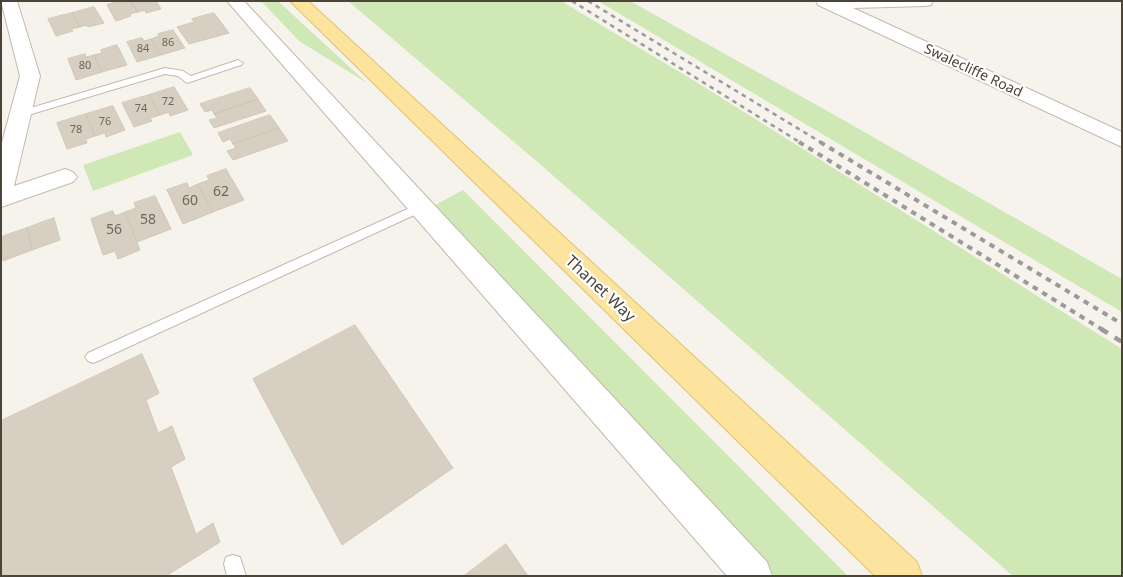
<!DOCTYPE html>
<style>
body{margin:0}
#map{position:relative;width:1123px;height:577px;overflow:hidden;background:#f6f3ec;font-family:"Noto Sans",sans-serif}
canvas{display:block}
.frame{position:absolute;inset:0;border:2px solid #4a4439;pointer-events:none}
</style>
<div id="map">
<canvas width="1123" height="577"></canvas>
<div class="frame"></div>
</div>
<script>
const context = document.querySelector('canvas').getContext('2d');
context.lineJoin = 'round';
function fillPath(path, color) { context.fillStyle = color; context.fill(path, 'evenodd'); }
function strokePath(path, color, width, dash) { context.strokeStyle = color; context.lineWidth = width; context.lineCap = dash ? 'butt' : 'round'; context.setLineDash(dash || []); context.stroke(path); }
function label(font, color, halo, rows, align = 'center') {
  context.font = font + ' "Noto Sans",sans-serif'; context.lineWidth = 4.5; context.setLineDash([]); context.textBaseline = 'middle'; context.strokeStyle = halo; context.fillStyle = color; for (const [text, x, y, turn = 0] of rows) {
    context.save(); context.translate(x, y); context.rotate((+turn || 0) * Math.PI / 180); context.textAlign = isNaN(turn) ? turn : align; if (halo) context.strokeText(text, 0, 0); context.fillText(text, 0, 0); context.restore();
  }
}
const green = new Path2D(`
 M 261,1 L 278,1 L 367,83 L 299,41 Z
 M 348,1 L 561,1 L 693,80 L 1122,349 L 1122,576 L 1013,576 L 534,159 Z
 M 598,1 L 630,1 L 831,113 L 1122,279 L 1122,312 Z
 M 180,132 L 193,155 L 93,191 L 83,165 Z
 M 463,190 L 848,576 L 764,576 L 428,209 Z`);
const building = new Path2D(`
 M 119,1 L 131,1 L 138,12 L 130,14 L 131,16 L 116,21 L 107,5 Z
 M 131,1 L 156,1 L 161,9 L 146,13 L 145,10 L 138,12 Z
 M 94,7 L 104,23 L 88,27 L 87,25 L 80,27 L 72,13 Z
 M 72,13 L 80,27 L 71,29 L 73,31 L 56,36 L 48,19 Z
 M 214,13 L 229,33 L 189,44 L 177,27 L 194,22 L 192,19 Z
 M 173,30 L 185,48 L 161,55 L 151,39 L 159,36 L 158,34 Z
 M 142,38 L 144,41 L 151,39 L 161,55 L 137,62 L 127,42 Z
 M 117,45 L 127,65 L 102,72 L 94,55 L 102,53 L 101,50 Z
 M 85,54 L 86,57 L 94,55 L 102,72 L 76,80 L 68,59 Z
 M 174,87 L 188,110 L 170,116 L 169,112 L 160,115 L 149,95 Z
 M 250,88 L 258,99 L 214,114 L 212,110 L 205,112 L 200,104 Z
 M 149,95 L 160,115 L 150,118 L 152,121 L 134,127 L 122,103 Z
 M 258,99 L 266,111 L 214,128 L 209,120 L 217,118 L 214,114 Z
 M 113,106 L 125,130 L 106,137 L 105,133 L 95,136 L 86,114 Z
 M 86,114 L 95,136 L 86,139 L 87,143 L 67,149 L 57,123 Z
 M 270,115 L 279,128 L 233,144 L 230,139 L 223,142 L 218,133 Z
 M 279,128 L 288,141 L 233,160 L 227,151 L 236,148 L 233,144 Z
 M 226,169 L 244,200 L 213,212 L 198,184 L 209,180 L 207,176 Z
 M 187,183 L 189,188 L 198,184 L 213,212 L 183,224 L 167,190 Z
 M 155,196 L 171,229 L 137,242 L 125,212 L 136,208 L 134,203 Z
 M 113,211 L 115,216 L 125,212 L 140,250 L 118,259 L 115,251 L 103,255 L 91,219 Z
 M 54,218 L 60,240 L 32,250 L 27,228 Z
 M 27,228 L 32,250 L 3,261 L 1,237 Z
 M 355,325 L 453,468 L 342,545 L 253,379 Z
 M 142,354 L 159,393 L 146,400 L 158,433 L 172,426 L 185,459 L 171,467 L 196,534 L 213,523 L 220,542 L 166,576 L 1,576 L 1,421 Z
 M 506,544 L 528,576 L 464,576 Z`);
const service = new Path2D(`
 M 238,60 L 243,63 L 241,65 L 187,83 L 178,76 L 165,74 L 25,116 L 21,117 L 16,114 L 17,112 L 165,68 L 183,71 L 191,76 Z
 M 421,203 L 427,207 L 425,210 L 98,361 L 93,363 L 88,361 L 85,357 L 88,353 Z
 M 233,555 L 240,557 L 246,576 L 227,576 L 224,564 L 226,557 Z`);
const minor = new Path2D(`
 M 1,1 L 17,1 L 40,76 L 14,186 L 65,169 L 73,172 L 77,177 L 73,182 L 1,207 L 1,146 L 20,76 Z
 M 227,1 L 244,1 L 767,562 L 772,576 L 727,576 Z
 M 816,1 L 933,1 L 931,5 L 925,6 L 853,8 L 1122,132 L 1122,147 L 818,5 Z`);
const primary = new Path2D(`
 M 290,1 L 308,1 L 917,562 L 922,576 L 875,576 Z`);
const railFar2 = new Path2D(`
 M 572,1 L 801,143
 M 588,1 L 822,143`);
const railFar1 = new Path2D(`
 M 799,142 L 1103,330
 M 820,142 L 1122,324`);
const rail = new Path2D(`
 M 1101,329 L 1122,342`);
const farNumbernames = [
 ["86",168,43],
 ["84",143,49],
 ["80",85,66],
 ["72",168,102],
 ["74",141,109],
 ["76",105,122],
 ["78",76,130]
];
const farStreetnames = [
 ["Swalecliffe Road",973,71,25]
];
const numberNames = [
 ["62",221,192],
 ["60",190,201],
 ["58",148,220],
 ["56",114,230]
];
const streetNames = [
 ["Thanet Way",600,289,43]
];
fillPath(green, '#d0e8b6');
fillPath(building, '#d7cfc2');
strokePath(building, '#d2c7b5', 1);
strokePath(service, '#c1bbae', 2);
strokePath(minor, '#c1bbae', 2);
strokePath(primary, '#e2c26e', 2);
fillPath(service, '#fff');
fillPath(minor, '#fff');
fillPath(primary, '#fce49f');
strokePath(railFar2, '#9a9a9a', 2.5, [4.5, 4.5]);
strokePath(railFar1, '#9a9a9a', 4, [5.5, 5.5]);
strokePath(rail, '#9a9a9a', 4.5, [8, 8]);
label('11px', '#6d675b', null, farNumbernames);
label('14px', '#4a4439', '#fff', farStreetnames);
label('14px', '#6d675b', null, numberNames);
label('16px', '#4a4439', '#fff', streetNames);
</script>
